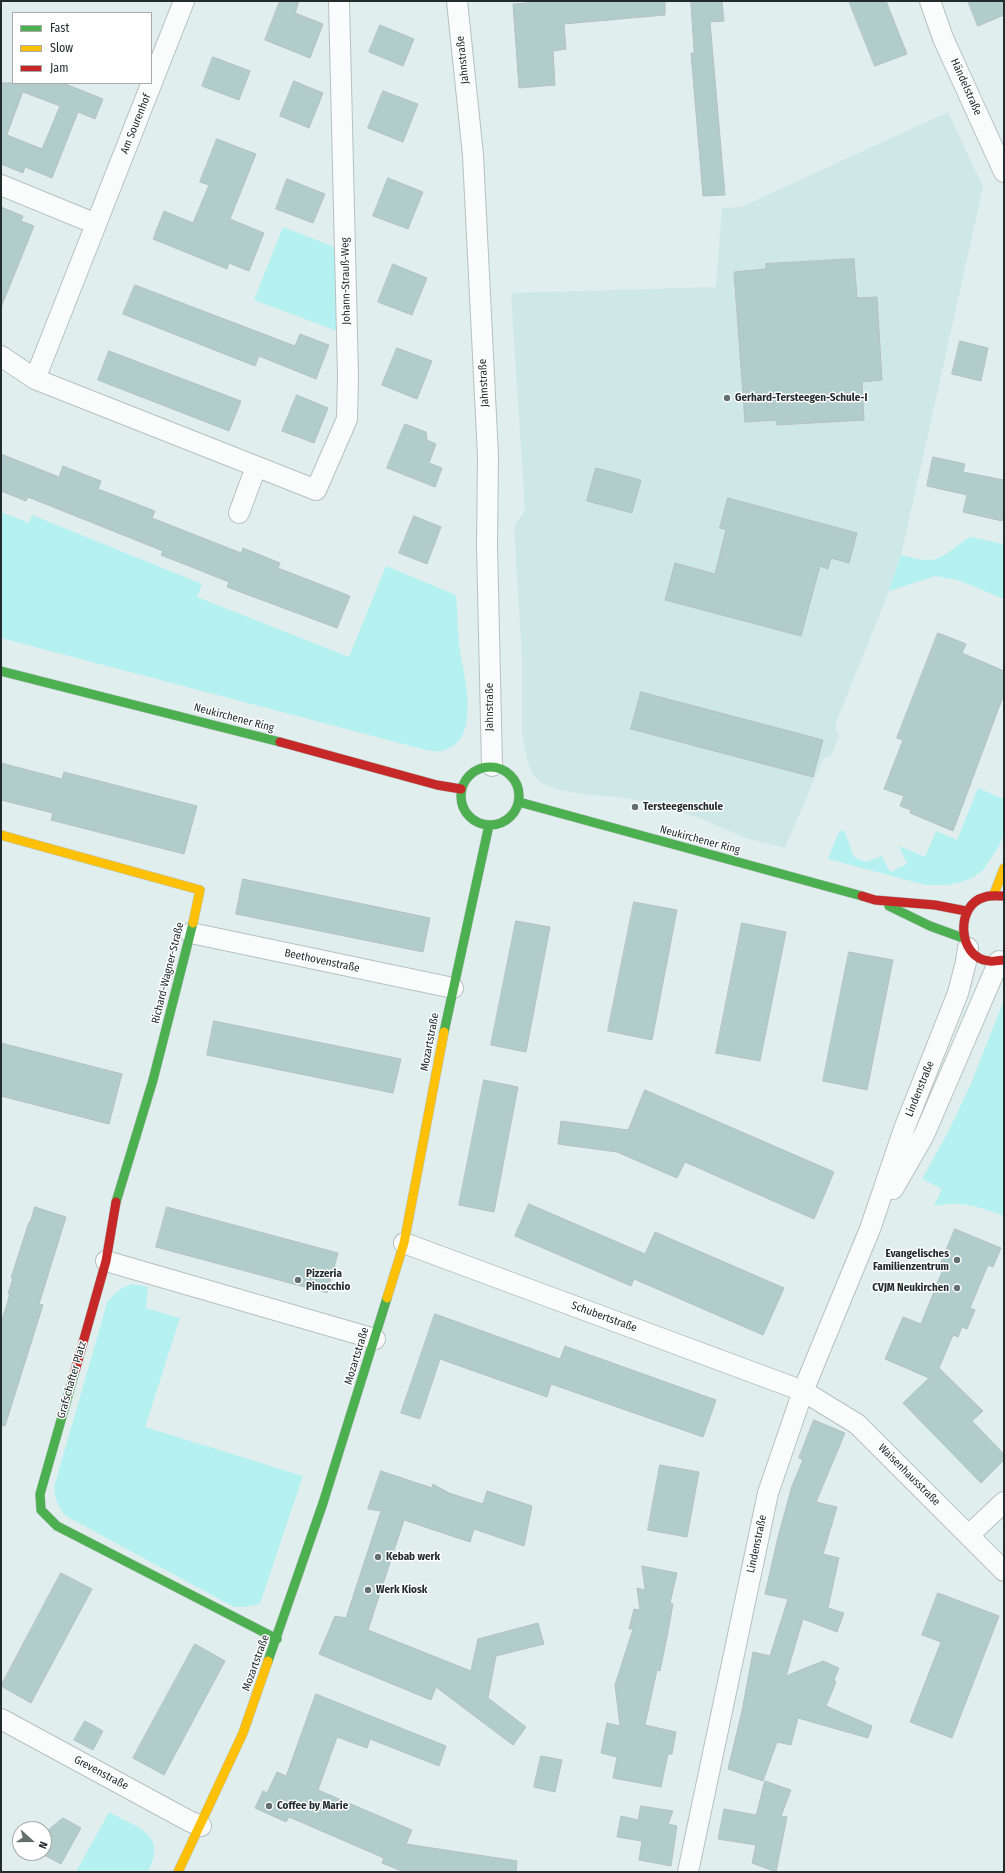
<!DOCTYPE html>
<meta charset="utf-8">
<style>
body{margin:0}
#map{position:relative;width:1005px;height:1873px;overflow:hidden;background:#e0eeee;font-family:"Fira Sans Condensed",sans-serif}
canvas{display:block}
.frame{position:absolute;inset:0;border:2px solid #222c2c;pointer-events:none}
.legend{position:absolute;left:12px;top:12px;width:140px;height:72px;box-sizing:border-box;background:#fff;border:1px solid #a7abab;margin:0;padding:5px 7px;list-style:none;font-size:12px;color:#222c2c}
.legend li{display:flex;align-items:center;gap:8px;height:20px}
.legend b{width:20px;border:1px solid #a7abab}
.north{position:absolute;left:12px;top:1821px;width:40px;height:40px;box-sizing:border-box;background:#fff;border:1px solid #a7abab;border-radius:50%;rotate:111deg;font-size:11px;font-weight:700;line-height:16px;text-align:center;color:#222c2c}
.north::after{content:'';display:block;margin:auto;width:14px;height:18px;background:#647070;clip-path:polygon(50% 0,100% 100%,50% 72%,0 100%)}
</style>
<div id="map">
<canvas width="1005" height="1873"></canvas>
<div class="frame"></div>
<ul class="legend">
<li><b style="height:5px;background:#4caf50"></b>Fast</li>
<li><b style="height:5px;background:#ffc107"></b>Slow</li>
<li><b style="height:5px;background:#c62828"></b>Jam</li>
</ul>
<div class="north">N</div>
</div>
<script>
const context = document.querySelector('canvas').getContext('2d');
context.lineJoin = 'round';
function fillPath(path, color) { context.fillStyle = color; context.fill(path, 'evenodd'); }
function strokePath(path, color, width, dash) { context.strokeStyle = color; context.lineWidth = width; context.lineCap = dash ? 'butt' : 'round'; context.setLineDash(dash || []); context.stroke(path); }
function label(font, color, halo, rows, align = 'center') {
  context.font = font + ' "Fira Sans Condensed",sans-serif'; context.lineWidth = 3; context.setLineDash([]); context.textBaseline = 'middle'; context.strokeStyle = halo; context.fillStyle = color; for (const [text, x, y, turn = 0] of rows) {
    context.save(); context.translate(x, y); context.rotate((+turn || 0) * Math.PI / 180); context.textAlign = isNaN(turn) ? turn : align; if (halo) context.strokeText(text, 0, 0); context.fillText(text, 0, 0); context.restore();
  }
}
const built = new Path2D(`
 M 948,112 L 983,187 L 913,502 L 901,555 L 889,591 L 835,725 L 839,736 L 831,756 L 823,759 L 785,848 L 746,838 L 697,817 L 628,798 L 581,794 L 556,789 L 542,783 L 534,776 L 528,764 L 522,735 L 522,658 L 514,526 L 525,511 L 511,293 L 716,287 L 722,208 L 741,207 Z`);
const green = new Path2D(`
 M 283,227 L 337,248 L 340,332 L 254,300 Z
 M 1,512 L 29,523 L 32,515 L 202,584 L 197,597 L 349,657 L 386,566 L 456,595 C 458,613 457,632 460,650 C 464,678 483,743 441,751 C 436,752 430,750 426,750 L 1,638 Z
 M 971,537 L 1004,544 L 1004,599 L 958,580 L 935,576 L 889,591 L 901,555 C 911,557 925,562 936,559 C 949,555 959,542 971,537 Z
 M 978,788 L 1004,799 L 1004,833 L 999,846 L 983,870 L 972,878 L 961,882 L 948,885 L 926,885 L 828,859 L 839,832 L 844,830 L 854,857 L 866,862 L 882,856 L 890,872 L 907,864 L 899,846 L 925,857 L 936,831 L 957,840 Z
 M 1004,1000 L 1004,1216 C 978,1207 962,1200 934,1206 L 942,1189 L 922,1179 L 947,1134 L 970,1086 Z
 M 132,1284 L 148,1287 L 146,1308 L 180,1318 L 145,1427 L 303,1476 L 260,1604 L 245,1607 L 234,1607 L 66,1516 C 58,1507 55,1499 54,1487 L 107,1303 C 114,1293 120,1288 132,1284 Z
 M 109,1812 C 138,1828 168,1834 148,1872 L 76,1872 Z`);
const building = new Path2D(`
 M 280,1 L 299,1 L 295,13 L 323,24 L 310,58 L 265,40 Z
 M 527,1 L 665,1 L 665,15 L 564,24 L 566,49 L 553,51 L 555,85 L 519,88 L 513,4 L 527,3 Z
 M 691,1 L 722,1 L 724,21 L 710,22 L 725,195 L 703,196 L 691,53 L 694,53 Z
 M 849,1 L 886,1 L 907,54 L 875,66 Z
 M 968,1 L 1004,1 L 1004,15 L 978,26 Z
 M 380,25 L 414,39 L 403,66 L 369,52 Z
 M 213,57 L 250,71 L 239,100 L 202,86 Z
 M 294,81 L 323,93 L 309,128 L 280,116 Z
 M 1,83 L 63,83 L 103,99 L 95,119 L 78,112 L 52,178 L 25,167 L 23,173 L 1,164 ZM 23,92 L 60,106 L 42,149 L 7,135 Z
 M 383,91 L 418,104 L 403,142 L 368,128 Z
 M 217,139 L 256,154 L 230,219 L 264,233 L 249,271 L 229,263 L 227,269 L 153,239 L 164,211 L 193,223 L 209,185 L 200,182 Z
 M 388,178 L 423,192 L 408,229 L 373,216 Z
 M 287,179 L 325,194 L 313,223 L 276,209 Z
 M 1,207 L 23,216 L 21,221 L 34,226 L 2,305 Z
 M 854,259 L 857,298 L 877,297 L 882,380 L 862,382 L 864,420 L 777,425 L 776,420 L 745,422 L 734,272 L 766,269 L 766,264 Z
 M 393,264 L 427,278 L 412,315 L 378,302 Z
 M 135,285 L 295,346 L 300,334 L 329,345 L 316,379 L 259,356 L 255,366 L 123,314 Z
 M 960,341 L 988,348 L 981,381 L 952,374 Z
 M 397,348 L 432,361 L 417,399 L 382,385 Z
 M 109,351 L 241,401 L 229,431 L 98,380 Z
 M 297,395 L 328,408 L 314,443 L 282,431 Z
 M 405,424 L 426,432 L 427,440 L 436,444 L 429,463 L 442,468 L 435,487 L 387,468 Z
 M 1,454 L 59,477 L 63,466 L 101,481 L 98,489 L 155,511 L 152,518 L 241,553 L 243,548 L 280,563 L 278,568 L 350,596 L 337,628 L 227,587 L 229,582 L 161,555 L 163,551 L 28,497 L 26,501 L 1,491 Z
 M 933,457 L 965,464 L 963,472 L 1004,480 L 1004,510 L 1002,521 L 963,512 L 967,495 L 927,486 Z
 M 596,468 L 641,480 L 632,513 L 587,501 Z
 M 728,498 L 857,533 L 849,563 L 831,558 L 828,569 L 820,566 L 801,636 L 665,600 L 675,563 L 715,574 L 726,530 L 720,528 Z
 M 414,516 L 441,527 L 427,564 L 399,553 Z
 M 938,633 L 966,644 L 962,653 L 1004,671 L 1004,694 L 953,831 L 910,813 L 911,810 L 900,806 L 904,796 L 884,789 L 903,740 L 897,738 Z
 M 641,692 L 823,740 L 813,777 L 631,729 Z
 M 1,763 L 62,779 L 64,772 L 197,806 L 184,854 L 51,820 L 53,813 L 1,800 Z
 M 243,879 L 430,918 L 423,952 L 236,914 Z
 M 634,902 L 677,910 L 652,1040 L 608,1031 Z
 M 516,921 L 550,927 L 526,1052 L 491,1045 Z
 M 742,923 L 786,932 L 760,1061 L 716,1053 Z
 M 849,952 L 893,960 L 867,1090 L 823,1081 Z
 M 214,1021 L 401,1059 L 393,1093 L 207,1055 Z
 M 1,1043 L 122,1074 L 109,1124 L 1,1096 Z
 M 484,1080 L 518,1087 L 494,1212 L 459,1205 Z
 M 645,1090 L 834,1172 L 814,1219 L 685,1162 L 677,1178 L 617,1152 L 558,1144 L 561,1121 L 628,1130 Z
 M 529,1204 L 645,1254 L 655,1232 L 784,1288 L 763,1335 L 634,1279 L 631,1286 L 515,1236 Z
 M 35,1207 L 66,1217 L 39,1304 L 43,1305 L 5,1426 L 1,1425 L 1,1323 L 10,1294 L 8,1294 L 13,1278 L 11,1278 L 29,1222 L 30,1222 Z
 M 167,1207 L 338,1253 L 327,1293 L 156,1247 Z
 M 955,1229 L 1001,1248 L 993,1267 L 988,1265 L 970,1308 L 975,1310 L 967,1329 L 962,1327 L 958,1337 L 953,1335 L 939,1368 L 983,1411 L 972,1421 L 1004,1454 L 1004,1460 L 981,1483 L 903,1403 L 929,1378 L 885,1359 L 903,1317 L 921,1324 L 944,1267 L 940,1265 Z
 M 435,1314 L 560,1359 L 565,1346 L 716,1400 L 703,1437 L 551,1384 L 547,1397 L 440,1359 L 420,1419 L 401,1413 Z
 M 814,1420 L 845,1433 L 816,1502 L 837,1507 L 823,1554 L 839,1558 L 828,1608 L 844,1613 L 837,1632 L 803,1619 L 786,1676 L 823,1661 L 839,1668 L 834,1680 L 836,1682 L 826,1706 L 872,1726 L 868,1738 L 798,1718 L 791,1745 L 777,1742 L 763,1781 L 728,1769 L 742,1711 L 753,1652 L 770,1656 L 788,1599 L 765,1594 L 778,1537 L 792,1486 L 803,1460 L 799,1458 Z
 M 660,1465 L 699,1472 L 687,1537 L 648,1530 Z
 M 381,1471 L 432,1488 L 433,1484 L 449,1493 L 483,1504 L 487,1491 L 532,1506 L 524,1546 L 474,1529 L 470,1542 L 404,1520 L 368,1630 L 471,1671 L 478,1639 L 538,1623 L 544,1644 L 496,1656 L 488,1698 L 526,1727 L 513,1745 L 436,1687 L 431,1700 L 319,1654 L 335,1616 L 346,1618 L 381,1511 L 368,1509 Z
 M 642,1566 L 677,1573 L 670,1603 L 673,1604 L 667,1637 L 660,1671 L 657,1670 L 645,1725 L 676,1732 L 672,1754 L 668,1754 L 661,1787 L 613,1778 L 617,1757 L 601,1753 L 607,1723 L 620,1726 L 615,1685 L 633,1629 L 629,1629 L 634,1609 L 640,1610 L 637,1588 L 645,1590 Z
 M 61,1573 L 92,1589 L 31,1703 L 1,1686 Z
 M 938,1593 L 999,1616 L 952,1738 L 910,1722 L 941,1642 L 922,1635 Z
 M 195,1644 L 225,1661 L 164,1775 L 133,1758 Z
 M 316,1694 L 446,1746 L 439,1766 L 370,1739 L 367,1748 L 337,1737 L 318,1790 L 412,1830 L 406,1844 L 517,1861 L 516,1872 L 404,1872 L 382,1863 L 384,1858 L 289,1817 L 286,1822 L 255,1808 L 263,1791 L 267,1793 L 277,1772 L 286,1776 Z
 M 85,1721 L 103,1731 L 93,1750 L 74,1740 Z
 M 541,1756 L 562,1760 L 555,1792 L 534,1787 Z
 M 765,1781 L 791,1790 L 781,1816 L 787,1817 L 776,1872 L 752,1863 L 756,1845 L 718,1839 L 724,1809 L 756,1815 Z
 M 641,1806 L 673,1811 L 668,1824 L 677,1826 L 671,1866 L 639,1860 L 642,1841 L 617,1837 L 621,1816 L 638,1820 Z
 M 63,1818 L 81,1828 L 61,1864 L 44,1855 L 44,1834 Z`);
const street = new Path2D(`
 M 457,1 L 473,155 L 488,456 L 487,545 L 492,766
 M 930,1 L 943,38 L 1004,172
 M 1,185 L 96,224
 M 1,356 L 35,379 L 316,490 L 347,419 L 348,376 L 339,1
 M 35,379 L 184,1
 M 239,513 L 256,467
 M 191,933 L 453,988
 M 893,1189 L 924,1135 L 999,961
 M 404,1243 L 803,1391 L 857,1424 L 1004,1571
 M 106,1261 L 375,1339
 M 969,1535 L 1004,1502
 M 1,1719 L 189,1821 L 201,1826
 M 688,1872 L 768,1493 L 803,1391 L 870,1229 L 904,1129 L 958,993 L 966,962 L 968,948`);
const fast = new Path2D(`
 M 1,671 L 280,742
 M461 796a29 29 0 1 1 58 0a29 29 0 1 1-58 0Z
 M 519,802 L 862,896
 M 889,906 L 930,926 L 963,938
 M 444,1032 L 489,825
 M 116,1202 L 153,1080 L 193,923
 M 75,1371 L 40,1494 L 41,1510 L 57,1526 L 277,1639
 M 268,1661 L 323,1503 L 387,1298`);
const slow = new Path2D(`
 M 1,835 L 200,890 L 193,923
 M 994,894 L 1004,868
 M 387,1298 L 404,1243 L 444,1032
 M 178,1872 L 243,1733 L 268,1661`);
const jam = new Path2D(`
 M 280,742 L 437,785 L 461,789
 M 862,896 L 875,900 L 935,905 L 966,911
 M 1004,896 C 998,896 991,895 985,897 C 955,904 957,958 989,961 C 993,962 999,960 1004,960
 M 75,1371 L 106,1261 L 116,1202`);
const markers = [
 [727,398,4,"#647070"],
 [635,807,4,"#647070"],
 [957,1260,4,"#647070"],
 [298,1280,4,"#647070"],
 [957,1288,4,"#647070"],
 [378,1557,4,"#647070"],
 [368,1590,4,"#647070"],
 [269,1806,4,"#647070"]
];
const streetNames = [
 ["Jahnstraße",463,60,-96],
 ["Händelstraße",966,87,66],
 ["Am Sourenhof",136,124,-68],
 ["Johann-Strauß-Weg",346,281,-91],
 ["Jahnstraße",484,383,-93],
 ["Jahnstraße",490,707,-90],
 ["Neukirchener Ring",234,718,15],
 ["Neukirchener Ring",700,840,15],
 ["Beethovenstraße",322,961,12],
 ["Richard-Wagner-Straße",168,973,-76],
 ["Mozartstraße",430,1042,-79],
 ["Lindenstraße",920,1089,-68],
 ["Schubertstraße",604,1317,20],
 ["Mozartstraße",357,1356,-73],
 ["Grafschafter Platz",72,1380,-74],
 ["Waisenhausstraße",909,1475,45],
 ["Lindenstraße",757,1544,-78],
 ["Mozartstraße",256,1663,-70],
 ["Grevenstraße",101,1773,28]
];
const poiNames = [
 ["Gerhard-Tersteegen-Schule-I",735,398],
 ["Tersteegenschule",643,807],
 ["Evangelisches",949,1254,"right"],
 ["Familienzentrum",949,1267,"right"],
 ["Pizzeria",306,1274],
 ["Pinocchio",306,1287],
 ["CVJM Neukirchen",949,1288,"right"],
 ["Kebab werk",386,1557],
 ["Werk Kiosk",376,1590],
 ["Coffee by Marie",277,1806]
];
fillPath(built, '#cee8e7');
fillPath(green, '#b5f1f0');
fillPath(building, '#b0cccb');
strokePath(building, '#b6c1c1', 1);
strokePath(street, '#b6c1c1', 22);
strokePath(fast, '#b6c1c1', 10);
strokePath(slow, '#b6c1c1', 10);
strokePath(jam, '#b6c1c1', 10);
strokePath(street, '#fafcfc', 20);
strokePath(fast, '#4caf50', 9);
strokePath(slow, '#ffc107', 9);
strokePath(jam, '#c62828', 9);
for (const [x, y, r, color] of markers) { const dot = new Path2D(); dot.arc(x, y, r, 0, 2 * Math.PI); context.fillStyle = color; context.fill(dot); strokePath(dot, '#fff', 1.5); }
label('11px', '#222c2c', '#fff', streetNames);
label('bold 11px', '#222c2c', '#fff', poiNames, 'left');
</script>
